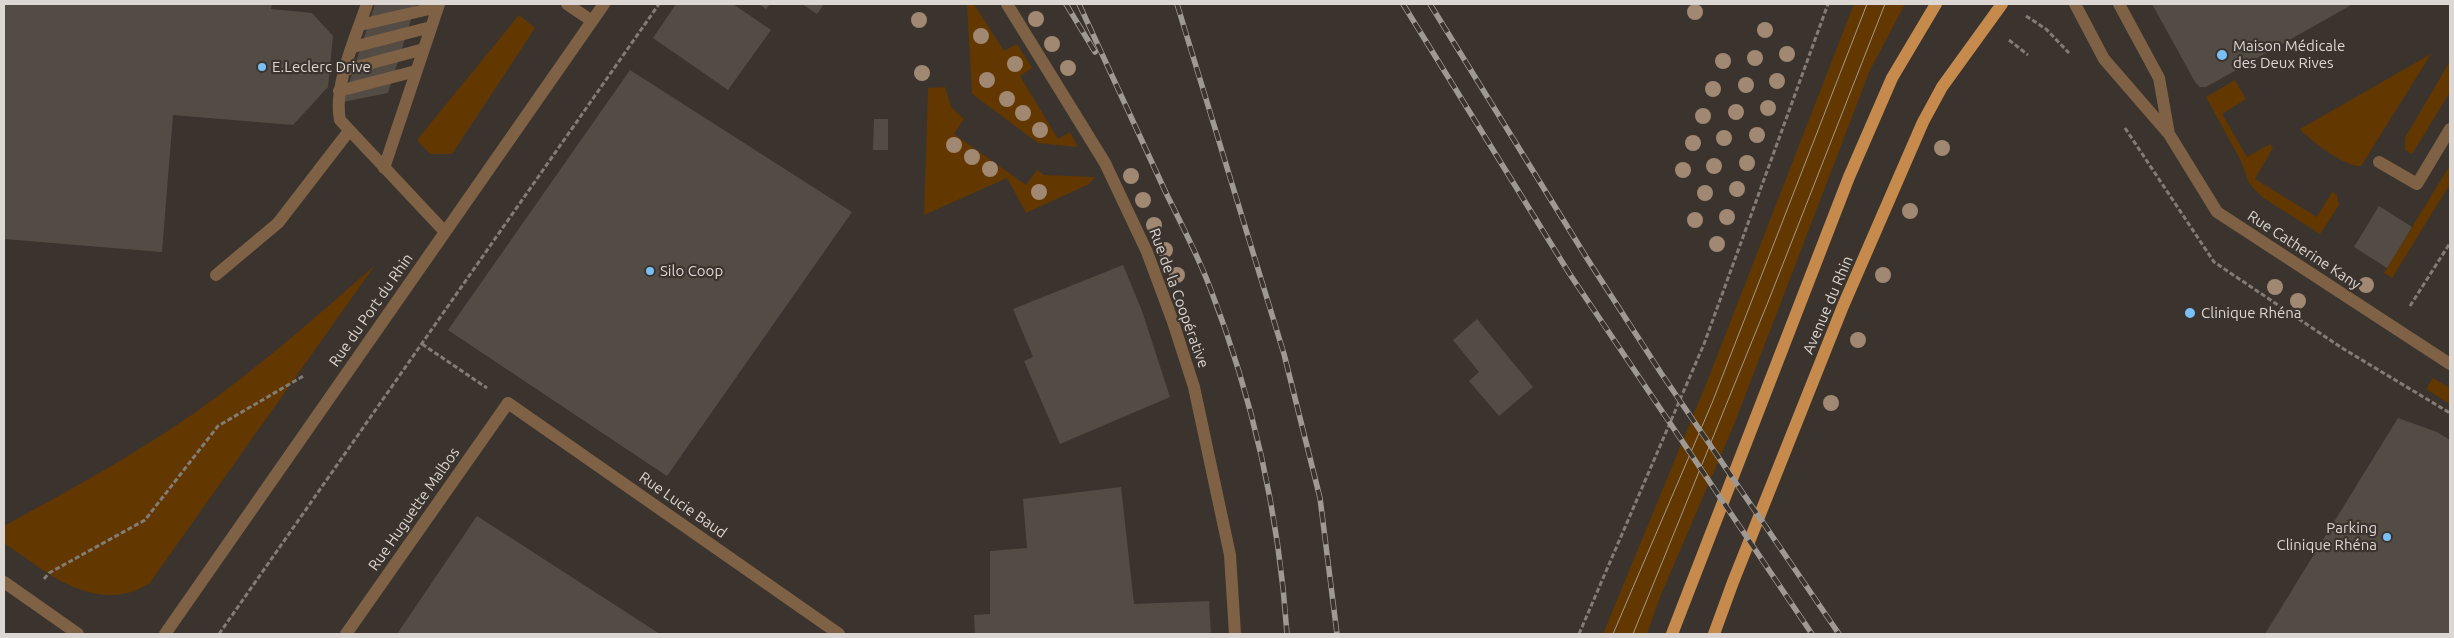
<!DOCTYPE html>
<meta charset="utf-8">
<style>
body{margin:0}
#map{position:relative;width:2454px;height:638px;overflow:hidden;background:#3b342e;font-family:Ubuntu,sans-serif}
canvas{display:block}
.frame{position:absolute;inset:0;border:5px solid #dcd7d3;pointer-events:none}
</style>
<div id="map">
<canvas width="2454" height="638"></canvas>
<div class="frame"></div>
</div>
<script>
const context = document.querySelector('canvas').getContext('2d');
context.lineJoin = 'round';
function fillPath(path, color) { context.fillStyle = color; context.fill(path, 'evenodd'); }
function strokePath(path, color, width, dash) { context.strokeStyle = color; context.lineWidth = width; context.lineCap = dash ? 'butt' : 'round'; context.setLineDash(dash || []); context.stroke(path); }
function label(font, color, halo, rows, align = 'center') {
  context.font = font + ' Ubuntu,sans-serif'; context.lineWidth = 4.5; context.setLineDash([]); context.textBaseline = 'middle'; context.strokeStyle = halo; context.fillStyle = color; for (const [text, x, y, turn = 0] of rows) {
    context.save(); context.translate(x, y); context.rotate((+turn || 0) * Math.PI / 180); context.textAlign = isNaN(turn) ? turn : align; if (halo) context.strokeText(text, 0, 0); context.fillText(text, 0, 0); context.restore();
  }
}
const green = new Path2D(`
 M 967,4 L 974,4 L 1004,51 L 1017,44 L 1032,68 L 1020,76 L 1058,139 L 1070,132 L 1078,147 L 1038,143 L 972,94 Z
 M 1854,4 L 1905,4 L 1870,70 L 1735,422 L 1660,597 L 1647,634 L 1603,634 L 1707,382 Z
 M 519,15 L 535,28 L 452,154 L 430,154 L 417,140 Z
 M 2431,54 L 2361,166 C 2347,168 2309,140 2300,129 Z
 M 2450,61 L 2450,92 L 2412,154 L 2405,150 L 2405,138 Z
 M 2235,80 L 2246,99 L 2222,114 L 2247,157 L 2270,144 L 2273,148 L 2255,179 L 2317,217 L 2332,192 L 2337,195 L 2339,205 L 2320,234 L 2262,197 L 2249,183 L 2241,161 L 2206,97 Z
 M 945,87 L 951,107 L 964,119 L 954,134 L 1026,185 L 1037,170 L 1044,175 L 1095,177 L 1089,184 L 1026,213 L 1007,178 L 924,215 L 928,88 Z
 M 2450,165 L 2450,184 L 2392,278 L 2384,273 Z
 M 375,265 L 149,584 C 142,587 134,592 127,593 C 80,604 40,567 4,543 L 4,526 C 68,491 132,456 193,414 C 257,369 316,317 375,265 Z
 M 2433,378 L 2450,388 L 2450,404 L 2426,389 Z`);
const building = new Path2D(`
 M 4,4 L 272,4 L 271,9 L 312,13 L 333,36 L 328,87 L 293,125 L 173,115 L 162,252 L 4,239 Z
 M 375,4 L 416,4 L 388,93 L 343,102 Z
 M 676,4 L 733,4 L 771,30 L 728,90 L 653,38 Z
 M 759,4 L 770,4 L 766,9 Z
 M 802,4 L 824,4 L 817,14 Z
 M 2152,4 L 2353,4 L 2206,87 L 2200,87 L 2195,82 Z
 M 630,70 L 852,212 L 667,476 L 448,330 Z
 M 874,119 L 888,119 L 888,150 L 873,150 Z
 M 2379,206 L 2412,227 L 2387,268 L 2354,247 Z
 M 1123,265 L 1142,311 L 1170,397 L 1060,444 L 1024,361 L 1033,357 L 1013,309 Z
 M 1477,319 L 1533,387 L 1499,416 L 1469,381 L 1479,372 L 1453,340 Z
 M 2398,418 L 2437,432 L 2450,440 L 2450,634 L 2265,634 Z
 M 1121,487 L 1134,604 L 1209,601 L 1211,634 L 975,634 L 974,615 L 990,614 L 990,551 L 1027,548 L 1023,499 Z
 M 477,516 L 660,634 L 397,634 Z`);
const path = new Path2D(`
 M 2026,16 L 2046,29 L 2069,53
 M 2009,40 L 2028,55
 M 2125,128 L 2214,262 L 2342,348 L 2450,413
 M 2410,306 L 2450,243
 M 422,344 L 487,388
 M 44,579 L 49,573 L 145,520 L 218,426 L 305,375
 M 219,634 L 659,4
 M 1579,634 L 1704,344 L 1828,4`);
const minor = new Path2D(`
 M 367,4 C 356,36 333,87 340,120 L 445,232
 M 567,4 L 592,21
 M 1007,4 L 1105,163 L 1147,252 L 1173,322 L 1194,387 L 1230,555 L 1235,634
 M 2075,4 L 2104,59 L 2169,134 L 2217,212 L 2450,364
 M 2119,4 L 2159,78 L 2169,134
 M 360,25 L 438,7
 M 353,47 L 431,27
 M 345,70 L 424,49
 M 339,91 L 416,71
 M 2379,162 L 2417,184 L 2450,129
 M 384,168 L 439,4
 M 216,275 L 278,223 L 349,131
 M 4,582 L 78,634
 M 165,634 L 604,4
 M 346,634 L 508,403 L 839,634`);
const major = new Path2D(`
 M 1672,634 L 1849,177 L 1892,78 L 1936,4
 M 1714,634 L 1733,582 L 1843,306 L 1923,122 L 1942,87 L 2002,4`);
const tram = new Path2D(`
 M 1613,634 L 1712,403 L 1867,4
 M 1633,634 L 1770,297 L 1885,4`);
const rail = new Path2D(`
 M 1066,4 L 1095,52
 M 1079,4 C 1108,67 1137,130 1166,193 C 1181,223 1197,254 1209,285 C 1253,398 1279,514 1287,634
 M 1177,4 L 1284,354 L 1320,498 L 1337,634
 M 1403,4 L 1569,273 L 1812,634
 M 1430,4 L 1588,260 L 1661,373 L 1839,634`);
const trees = [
 [1695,12],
 [1036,19],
 [919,20],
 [1765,30],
 [981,36],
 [1052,44],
 [1787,54],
 [1755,58],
 [1723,61],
 [1015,64],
 [1068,68],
 [922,73],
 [987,80],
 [1777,81],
 [1746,85],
 [1713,89],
 [1007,99],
 [1768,108],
 [1736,112],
 [1023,113],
 [1703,116],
 [1040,130],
 [1757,135],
 [1724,138],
 [1693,143],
 [954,145],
 [1942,148],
 [972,157],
 [1747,163],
 [1714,166],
 [990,169],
 [1683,170],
 [1131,176],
 [1737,189],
 [1039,192],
 [1705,193],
 [1143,200],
 [1910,211],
 [1727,217],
 [1695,220],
 [1154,225],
 [1717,244],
 [1165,250],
 [1177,275],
 [1883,275],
 [2366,285],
 [2275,287],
 [2298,301],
 [1858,340],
 [1831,403]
];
const markers = [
 [2222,55,6,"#79bff8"],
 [262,67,5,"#79bff8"],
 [650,271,5,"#79bff8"],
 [2190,313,6,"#79bff8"],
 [2387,537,5,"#79bff8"]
];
const poiNames = [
 ["Maison Médicale",2233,46],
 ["des Deux Rives",2233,63],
 ["E.Leclerc Drive",272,67],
 ["Silo Coop",660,271],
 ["Clinique Rhéna",2201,313],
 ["Parking",2377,528,"right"],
 ["Clinique Rhéna",2377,545,"right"]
];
const streetNames = [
 ["Rue Catherine Kany",2304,250,33],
 ["Rue de la Coopérative",1179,298,70],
 ["Avenue du Rhin",1828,305,-67],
 ["Rue du Port du Rhin",371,310,-55],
 ["Rue Lucie Baud",683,505,35],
 ["Rue Huguette Malbos",414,509,-55]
];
fillPath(green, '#633700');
fillPath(building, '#534c45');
strokePath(path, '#827c77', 3, [5, 2.5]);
strokePath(minor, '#7f6145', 12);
strokePath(major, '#c68a4d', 12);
strokePath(tram, '#9f9994', 1);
strokePath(rail, '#9f9994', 5.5);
strokePath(rail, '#3b342e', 4, [11]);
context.fillStyle = '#a08872';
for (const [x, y] of trees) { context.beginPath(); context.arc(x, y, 8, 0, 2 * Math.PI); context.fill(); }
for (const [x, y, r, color] of markers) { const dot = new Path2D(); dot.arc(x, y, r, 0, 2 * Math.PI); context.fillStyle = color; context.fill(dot); strokePath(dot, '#3b342e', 2); }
label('15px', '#dcd7d3', '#3b342e', poiNames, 'left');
label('15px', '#dcd7d3', '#3b342e', streetNames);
</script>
